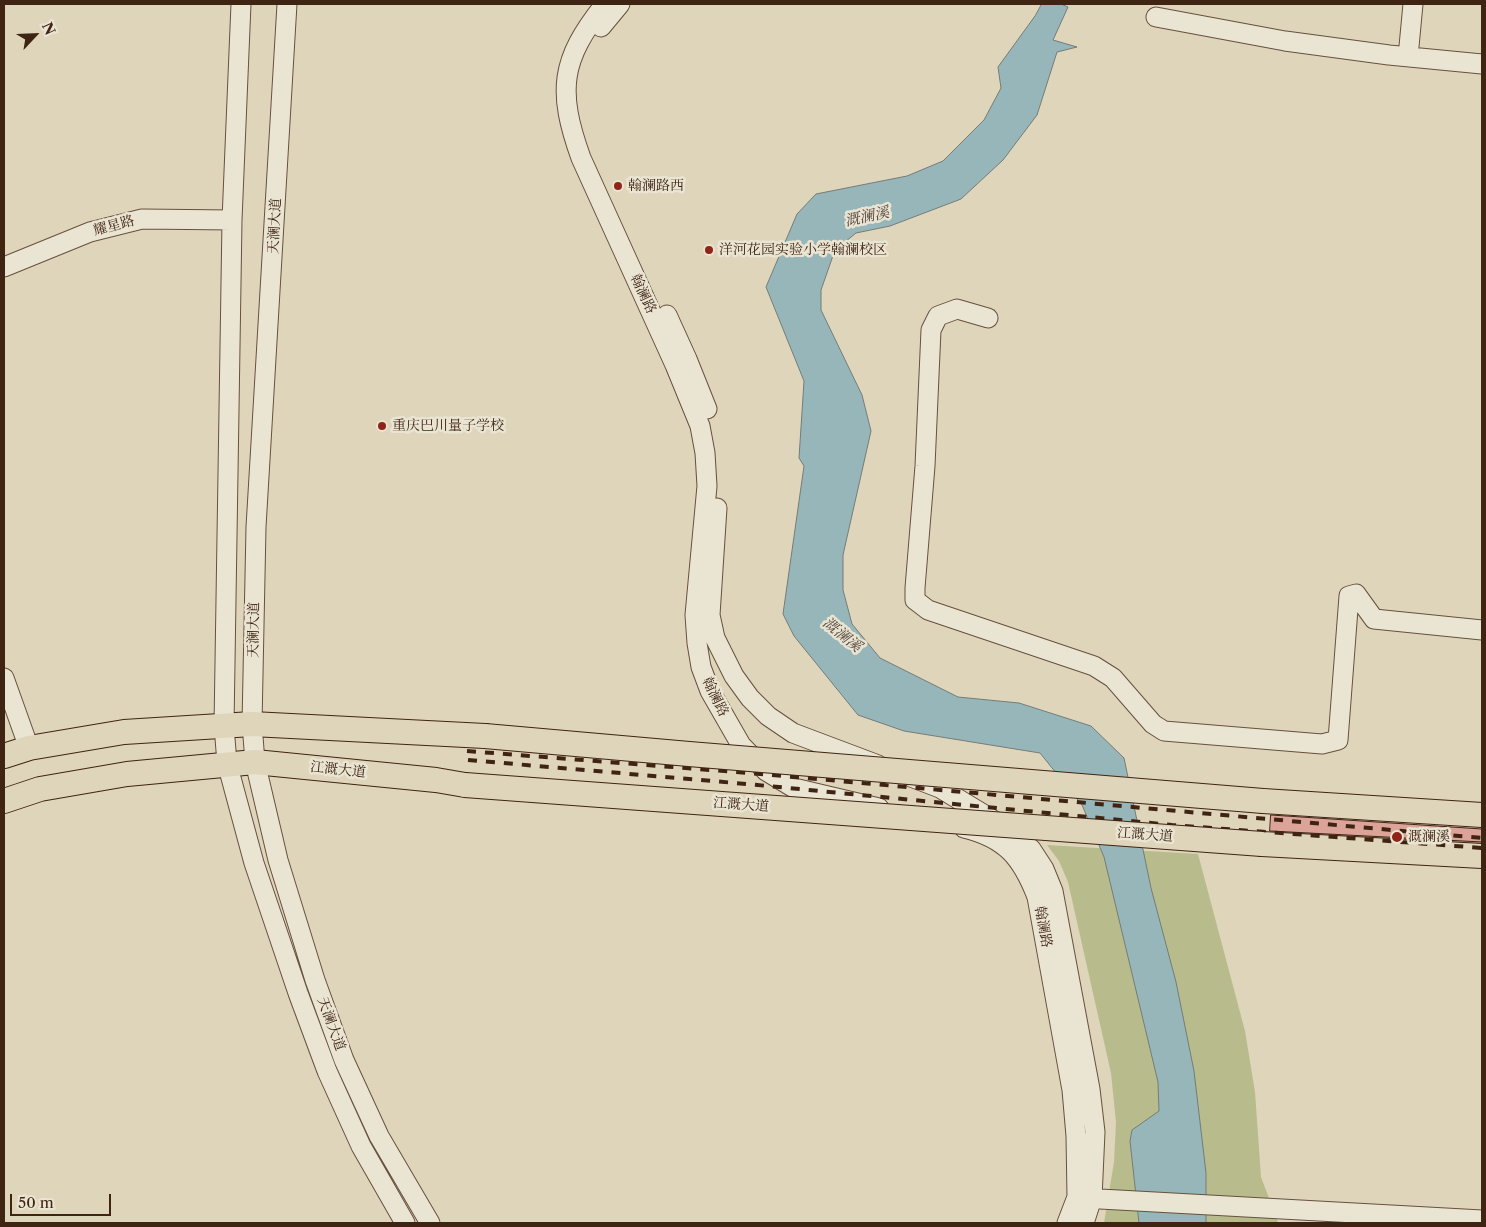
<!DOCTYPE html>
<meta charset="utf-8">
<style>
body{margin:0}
#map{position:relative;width:1486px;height:1227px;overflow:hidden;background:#ded5bb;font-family:"Libre Caslon Text",serif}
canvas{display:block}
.frame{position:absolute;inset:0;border:5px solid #402413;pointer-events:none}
.north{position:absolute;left:10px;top:10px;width:50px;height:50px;-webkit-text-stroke:4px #eae4d3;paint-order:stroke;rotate:65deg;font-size:14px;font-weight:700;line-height:20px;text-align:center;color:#402413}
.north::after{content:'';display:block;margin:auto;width:18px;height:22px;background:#402413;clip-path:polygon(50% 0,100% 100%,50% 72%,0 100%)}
.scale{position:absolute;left:10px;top:1194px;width:101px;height:22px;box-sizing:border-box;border:2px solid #402413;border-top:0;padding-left:6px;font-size:15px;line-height:18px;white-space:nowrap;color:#402413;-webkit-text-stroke:4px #eae4d3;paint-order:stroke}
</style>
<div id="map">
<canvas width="1486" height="1227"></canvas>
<div class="frame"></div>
<div class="north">N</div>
<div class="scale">50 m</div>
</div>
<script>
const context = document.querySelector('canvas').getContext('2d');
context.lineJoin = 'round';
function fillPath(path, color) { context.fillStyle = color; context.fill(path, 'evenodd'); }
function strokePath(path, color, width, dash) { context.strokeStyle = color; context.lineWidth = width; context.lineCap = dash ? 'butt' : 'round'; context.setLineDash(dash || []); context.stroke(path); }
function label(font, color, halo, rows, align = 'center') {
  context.font = font + ' "Libre Caslon Text","Noto Serif SC",serif'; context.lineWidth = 5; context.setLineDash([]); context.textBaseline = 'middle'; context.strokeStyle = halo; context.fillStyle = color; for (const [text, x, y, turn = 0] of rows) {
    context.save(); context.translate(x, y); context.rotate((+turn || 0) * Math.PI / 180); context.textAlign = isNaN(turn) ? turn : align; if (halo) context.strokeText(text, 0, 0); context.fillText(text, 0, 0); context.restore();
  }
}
const green = new Path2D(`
 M 1047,845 L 1198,854 L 1245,1031 L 1255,1092 L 1261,1177 L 1278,1222 L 1291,1223 L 1104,1223 L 1114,1162 L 1116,1122 L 1111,1073 L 1068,882 L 1059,861 Z`);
const water = new Path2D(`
 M 1042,4 L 1061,4 L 1068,7 L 1053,40 L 1077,47 L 1057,52 L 1037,115 L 1003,160 L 961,199 L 890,226 L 856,233 L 835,250 L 821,290 L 821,310 L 862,395 L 871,431 L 843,555 L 843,590 L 852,624 L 880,658 L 958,697 L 1019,703 L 1091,726 L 1124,758 L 1151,888 L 1176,982 L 1194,1071 L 1206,1173 L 1206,1223 L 1139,1223 L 1130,1141 L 1132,1130 L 1159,1111 L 1158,1082 L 1104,857 L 1082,805 L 1040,753 L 904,731 L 858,715 L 794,636 L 783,614 L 804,466 L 799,458 L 804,381 L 766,287 L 797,214 L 816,194 L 907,176 L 943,161 L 984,120 L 1001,88 L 998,67 L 1035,16 Z`);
const shadow = new Path2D(`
 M 1271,830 L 1482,830 L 1482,852 L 1283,841 Z`);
const building = new Path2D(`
 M 1271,815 L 1482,829 L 1482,842 L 1270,831 Z`);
const minor = new Path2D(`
 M 241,4 L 232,220 L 224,726 L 227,763 L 254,863 L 298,993 L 327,1071 L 361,1146 L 405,1223
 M 287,4 L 256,527 L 252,724 L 255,762 L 278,860 L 315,980 L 344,1060 L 379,1136 L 430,1223
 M 605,4 C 560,60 557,91 581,158 L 675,365 L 700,426 L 705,453 L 707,486 L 695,615 L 697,643 L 701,667 L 710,691 L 741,745 L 766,771 L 794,788 L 879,808
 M 1156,17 L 1285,41 L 1389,55 L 1482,64
 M 601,27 L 620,4
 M 1408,57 L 1413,4
 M 4,267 L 90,232 L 142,219 L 232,220
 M 667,315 L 687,359 L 707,409
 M 988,318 L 957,309 L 938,316 L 931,330 L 925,466 L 915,588 L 915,600 L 928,610 L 1094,666 L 1113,678 L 1153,724 L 1164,731 L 1322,744 L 1338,740 L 1349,596 L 1356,594 L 1374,619 L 1482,630
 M 717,508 L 710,615 L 715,638 L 734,676 L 750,698 L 768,716 L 793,733 L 878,765
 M 4,678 L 29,748
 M 911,777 L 940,788 L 1011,831 L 1031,849 L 1044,869 L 1053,891 L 1090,1089 L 1095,1132 L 1092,1198 L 1084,1223
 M 964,828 C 1006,838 1022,858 1037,897 L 1072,1090 L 1076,1136 L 1077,1197 L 1067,1223
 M 1082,1198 L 1482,1220`);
const major = new Path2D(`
 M 4,756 L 29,748 L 124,732 L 252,724 L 485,736
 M 4,801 L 40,789 L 127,774 L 255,762 L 436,780 L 465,785
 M 1263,801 L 1482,815
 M 1262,844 L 1482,856`);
const rail = new Path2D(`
 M 467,751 L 749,773 L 1482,838
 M 468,760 L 747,784 L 1172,825 L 1482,848`);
const majorBridge = new Path2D(`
 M 485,736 L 689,754 L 1263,801
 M 465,785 L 1262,844`);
const markers = [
 [618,186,5,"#8f2418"],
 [709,250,5,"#8f2418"],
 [382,426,5,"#8f2418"],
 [1397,837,6,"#8f2418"]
];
const poiNames = [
 ["翰澜路西",628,186],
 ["洋河花园实验小学翰澜校区",719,250],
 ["重庆巴川量子学校",392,426],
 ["溉澜溪",1408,837]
];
const streetNames = [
 ["耀星路",114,226,-15],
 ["天澜大道",275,226,-87],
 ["翰澜路",643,294,65],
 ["天澜大道",254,630,-89],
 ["翰澜路",715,697,64],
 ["江溉大道",338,770,6],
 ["江溉大道",741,805,4],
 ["江溉大道",1145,835,4],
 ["翰澜路",1043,927,80],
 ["天澜大道",331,1024,70]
];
const waterNames = [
 ["溉澜溪",867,217,-12],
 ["溉澜溪",842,635,39]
];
fillPath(green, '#b8bc8c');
fillPath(water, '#97b6ba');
strokePath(water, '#747c77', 1);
fillPath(shadow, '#0003');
fillPath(building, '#dca398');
strokePath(building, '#402413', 1);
strokePath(minor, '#68503d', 21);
strokePath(major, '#402413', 26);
strokePath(minor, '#eae4d3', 19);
strokePath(major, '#ded5bb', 24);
strokePath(rail, '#402413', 4, [9, 9]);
strokePath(majorBridge, '#402413', 26, []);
strokePath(majorBridge, '#ded5bb', 24);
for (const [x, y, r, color] of markers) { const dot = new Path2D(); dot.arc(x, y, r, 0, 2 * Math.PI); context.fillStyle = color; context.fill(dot); strokePath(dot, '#eae4d3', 2); }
label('14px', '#402413', '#eae4d3', poiNames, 'left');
label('14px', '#402413', '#eae4d3', streetNames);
label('italic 15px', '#56483d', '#eae4d3', waterNames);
</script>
